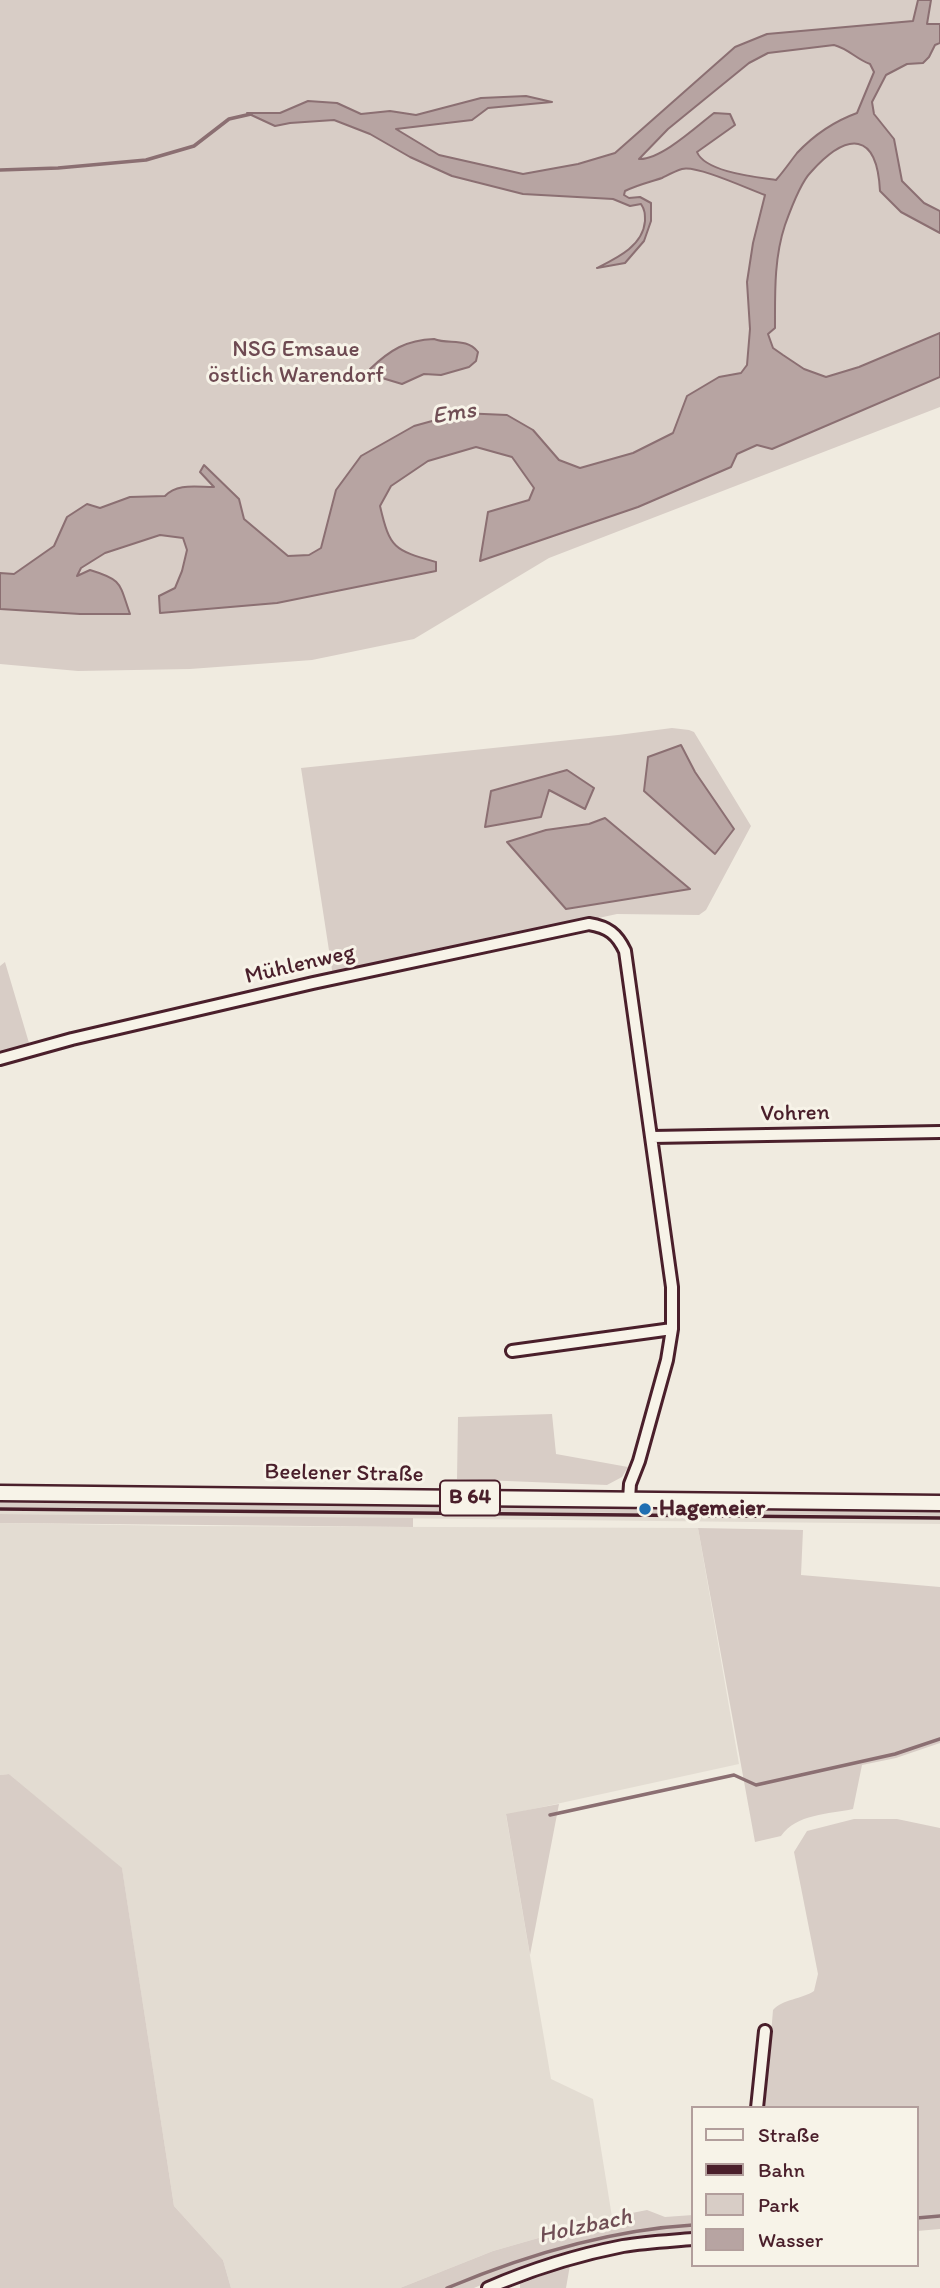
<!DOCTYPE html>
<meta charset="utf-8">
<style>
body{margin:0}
#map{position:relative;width:940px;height:2288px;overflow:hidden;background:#f0ebe0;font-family:Itim,sans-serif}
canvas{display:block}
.legend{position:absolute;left:691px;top:2106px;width:228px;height:161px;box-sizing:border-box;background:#f7f3e8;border:2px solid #b29e9c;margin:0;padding:9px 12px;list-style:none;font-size:21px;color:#4a1f2b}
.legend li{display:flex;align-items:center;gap:14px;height:35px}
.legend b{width:35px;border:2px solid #b29e9c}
</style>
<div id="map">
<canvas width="940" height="2288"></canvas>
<ul class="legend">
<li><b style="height:9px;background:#f7f3e8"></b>Straße</li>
<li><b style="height:9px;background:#4a1f2b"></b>Bahn</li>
<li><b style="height:19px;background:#d8cdc6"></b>Park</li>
<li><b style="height:19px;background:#b7a4a2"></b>Wasser</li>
</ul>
</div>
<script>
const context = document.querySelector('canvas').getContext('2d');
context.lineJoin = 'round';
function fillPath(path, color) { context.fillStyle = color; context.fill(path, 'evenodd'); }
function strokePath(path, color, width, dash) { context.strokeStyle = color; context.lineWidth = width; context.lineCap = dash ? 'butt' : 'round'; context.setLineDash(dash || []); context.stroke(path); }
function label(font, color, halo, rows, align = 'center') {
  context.font = font + ' Itim,sans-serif'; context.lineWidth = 6; context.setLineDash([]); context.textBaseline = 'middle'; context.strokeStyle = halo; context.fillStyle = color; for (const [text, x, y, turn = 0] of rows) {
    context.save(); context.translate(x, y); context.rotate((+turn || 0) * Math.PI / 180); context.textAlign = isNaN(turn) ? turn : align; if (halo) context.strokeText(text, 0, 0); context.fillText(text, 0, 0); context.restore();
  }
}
const built = new Path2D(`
 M 0,1507 L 940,1516 L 940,1524 L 0,1514 Z
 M 0,1523 L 184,1526 L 698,1528 L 739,1764 L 506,1815 L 551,2079 L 593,2099 L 612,2217 L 493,2251 L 400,2288 L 231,2288 L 223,2260 L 174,2206 L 122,1869 L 9,1774 L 0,1775 Z`);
const green = new Path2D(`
 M 0,0 L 940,0 L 940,407 L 549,558 L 414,639 L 312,660 L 190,669 L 78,671 L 0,664 Z
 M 672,728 L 689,730 L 694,732 L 751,826 L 706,910 L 699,915 L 617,914 L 334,975 L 332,970 L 301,768 L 618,735 Z
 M 5,962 L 29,1043 L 0,1052 L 0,966 Z
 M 552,1414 L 556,1454 L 628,1467 L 622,1477 L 607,1485 L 457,1479 L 458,1417 Z
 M 0,1502 L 940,1511 L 940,1516 L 0,1507 Z
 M 0,1514 L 413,1518 L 413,1527 L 0,1523 Z
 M 698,1528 L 803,1530 L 801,1575 L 940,1587 L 940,1743 L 896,1758 L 862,1765 L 853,1809 C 829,1814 796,1814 781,1836 L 755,1842 Z
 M 9,1774 L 122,1868 L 174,2206 L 223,2260 L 231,2288 L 0,2288 L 0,1775 Z
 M 559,1804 L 530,1955 L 506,1814 Z
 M 854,1819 L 897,1819 L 940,1828 L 940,2229 L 917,2231 L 917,2108 L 765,2108 L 773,2010 C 783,1999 802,1999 814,1991 L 818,1974 L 794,1852 L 807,1831 Z
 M 647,2210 L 665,2217 L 693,2215 L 693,2233 L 622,2240 L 563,2255 L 516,2270 L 474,2288 L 400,2288 L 493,2251 L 612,2217 Z
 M 570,2265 L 566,2288 L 520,2288 L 520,2284 Z`);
const water = new Path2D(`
 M 918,0 L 931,0 L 927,24 L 940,24 L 940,43 L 935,45 L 929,57 L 923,63 L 907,64 L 886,75 L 872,102 L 874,114 L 894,139 L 902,181 L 924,203 L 940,211 L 940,233 L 901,212 L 880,191 C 877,132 848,131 811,172 C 801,182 790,211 785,225 C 774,258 775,293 775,328 L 768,334 L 773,348 L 783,355 L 804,369 L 826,377 L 859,367 L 940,333 L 940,377 L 772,449 L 757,445 L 737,454 L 731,467 L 638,507 L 480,561 L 488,512 L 529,500 L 534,488 L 512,457 L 476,447 L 428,461 L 391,486 L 380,506 C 390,549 394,550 436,562 L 436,571 L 277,603 L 160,613 L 159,596 L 175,588 L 182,571 L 187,550 L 183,538 L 160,535 L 105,553 L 81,568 L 77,576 L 90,570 C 123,580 119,583 130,614 L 80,614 L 0,609 L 0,573 L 14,574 L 54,546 L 67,517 L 87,504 L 100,508 L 130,497 L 165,496 C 177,483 196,487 214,487 L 200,472 L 204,465 L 239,499 L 244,519 L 288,556 L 309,555 L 321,548 L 336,490 L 361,456 L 414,426 L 461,413 L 507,415 L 533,430 L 559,460 L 580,468 L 633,453 L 673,433 L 687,396 L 719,377 L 741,373 L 747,365 L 750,329 L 747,282 L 753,243 L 765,195 C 748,189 697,165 682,169 C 675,171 668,175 662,178 C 650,182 637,185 625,191 L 624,195 L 629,198 L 640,197 L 651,203 L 651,221 L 644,241 L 625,263 L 597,268 C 617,258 643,246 645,221 C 645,214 645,210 641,204 L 630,206 L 613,199 L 523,194 L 452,176 L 410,157 L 370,134 L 334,120 L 290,123 L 275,126 L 247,113 L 280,113 L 308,101 L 337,103 L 361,114 L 390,111 L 416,115 L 481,98 L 526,96 L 552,102 L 488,108 L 472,120 L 396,129 L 439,155 L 523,174 L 578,164 L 615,153 L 735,47 L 767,34 L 913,21 ZM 834,45 C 849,49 856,59 870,64 L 874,72 L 857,113 C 835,121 814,135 797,153 C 790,162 784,171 776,180 C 756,177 705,172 697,152 L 735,125 L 730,114 L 714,113 C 697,126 661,160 639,159 L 668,129 L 749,63 L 768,53 Z
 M 434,339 C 449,345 466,337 478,352 L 476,361 L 469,367 L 441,375 L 424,374 L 402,384 L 372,375 L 370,369 C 390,350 406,340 434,339 Z
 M 681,745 L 695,772 L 734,829 L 715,854 L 644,791 L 648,757 Z
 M 567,770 L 594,788 L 585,809 L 549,790 L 541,817 L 485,827 L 491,791 Z
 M 605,818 L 690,889 L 566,909 L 507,842 L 546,830 L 589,824 Z`);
const stream = new Path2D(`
 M 0,170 L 58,168 L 146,160 L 194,146 L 229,119 L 251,114
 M 550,1815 L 734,1775 L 756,1785 L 895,1754 L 940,1739
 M 917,2218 L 940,2216
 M 447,2288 C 526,2255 608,2230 693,2225`);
const minor = new Path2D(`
 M 0,1059 L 72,1039 L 313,983 L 589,924 C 608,927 617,934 625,951 L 672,1287 L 672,1329 L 667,1360 L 639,1461 L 630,1484 L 629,1499
 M 652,1137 L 940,1132
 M 512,1351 L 672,1329
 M 757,2108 L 765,2031
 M 488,2288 C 532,2269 577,2255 623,2246 C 646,2242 670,2241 693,2239`);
const major = new Path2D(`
 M 0,1493 L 940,1503`);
const rail = new Path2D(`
 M 0,1509 L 940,1518`);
const markers = [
 [645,1509,7,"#1f6fb2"]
];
const shields = [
 [470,1498,60]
];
const shieldNames = [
 ["B 64",470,1498]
];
const parkNames = [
 ["NSG Emsaue",296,350],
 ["östlich Warendorf",296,376]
];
const streetNames = [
 ["Mühlenweg",300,965,-13],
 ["Vohren",795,1114,-1],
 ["Beelener Straße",344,1474,1]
];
const poiNames = [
 ["Hagemeier",659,1509]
];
const waterNames = [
 ["Ems",454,414,-9],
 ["Holzbach",585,2227,-12]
];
fillPath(built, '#e3dcd2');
fillPath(green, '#d8cdc6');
fillPath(water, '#b7a4a2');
strokePath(water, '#8b6f72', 2);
strokePath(stream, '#8b6f72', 3.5);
strokePath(minor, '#4a1f2b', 16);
strokePath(major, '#4a1f2b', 19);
strokePath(minor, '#f7f3e8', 10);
strokePath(major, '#f7f3e8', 14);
strokePath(rail, '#4a1f2b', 3.5);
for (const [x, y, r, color] of markers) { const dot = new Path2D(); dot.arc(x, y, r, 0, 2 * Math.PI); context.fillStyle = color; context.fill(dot); strokePath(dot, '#f7f3e8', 2.5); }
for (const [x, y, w] of shields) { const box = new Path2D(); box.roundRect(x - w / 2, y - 17.5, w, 35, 5); context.fillStyle = '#f7f3e8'; context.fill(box); strokePath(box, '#4a1f2b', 2); }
label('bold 21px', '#4a1f2b', null, shieldNames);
label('23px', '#6e4a52', '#f7f3e8', parkNames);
label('23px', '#4a1f2b', '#f7f3e8', streetNames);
label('bold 23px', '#4a1f2b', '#f7f3e8', poiNames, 'left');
label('italic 24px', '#704e55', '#f7f3e8', waterNames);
</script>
